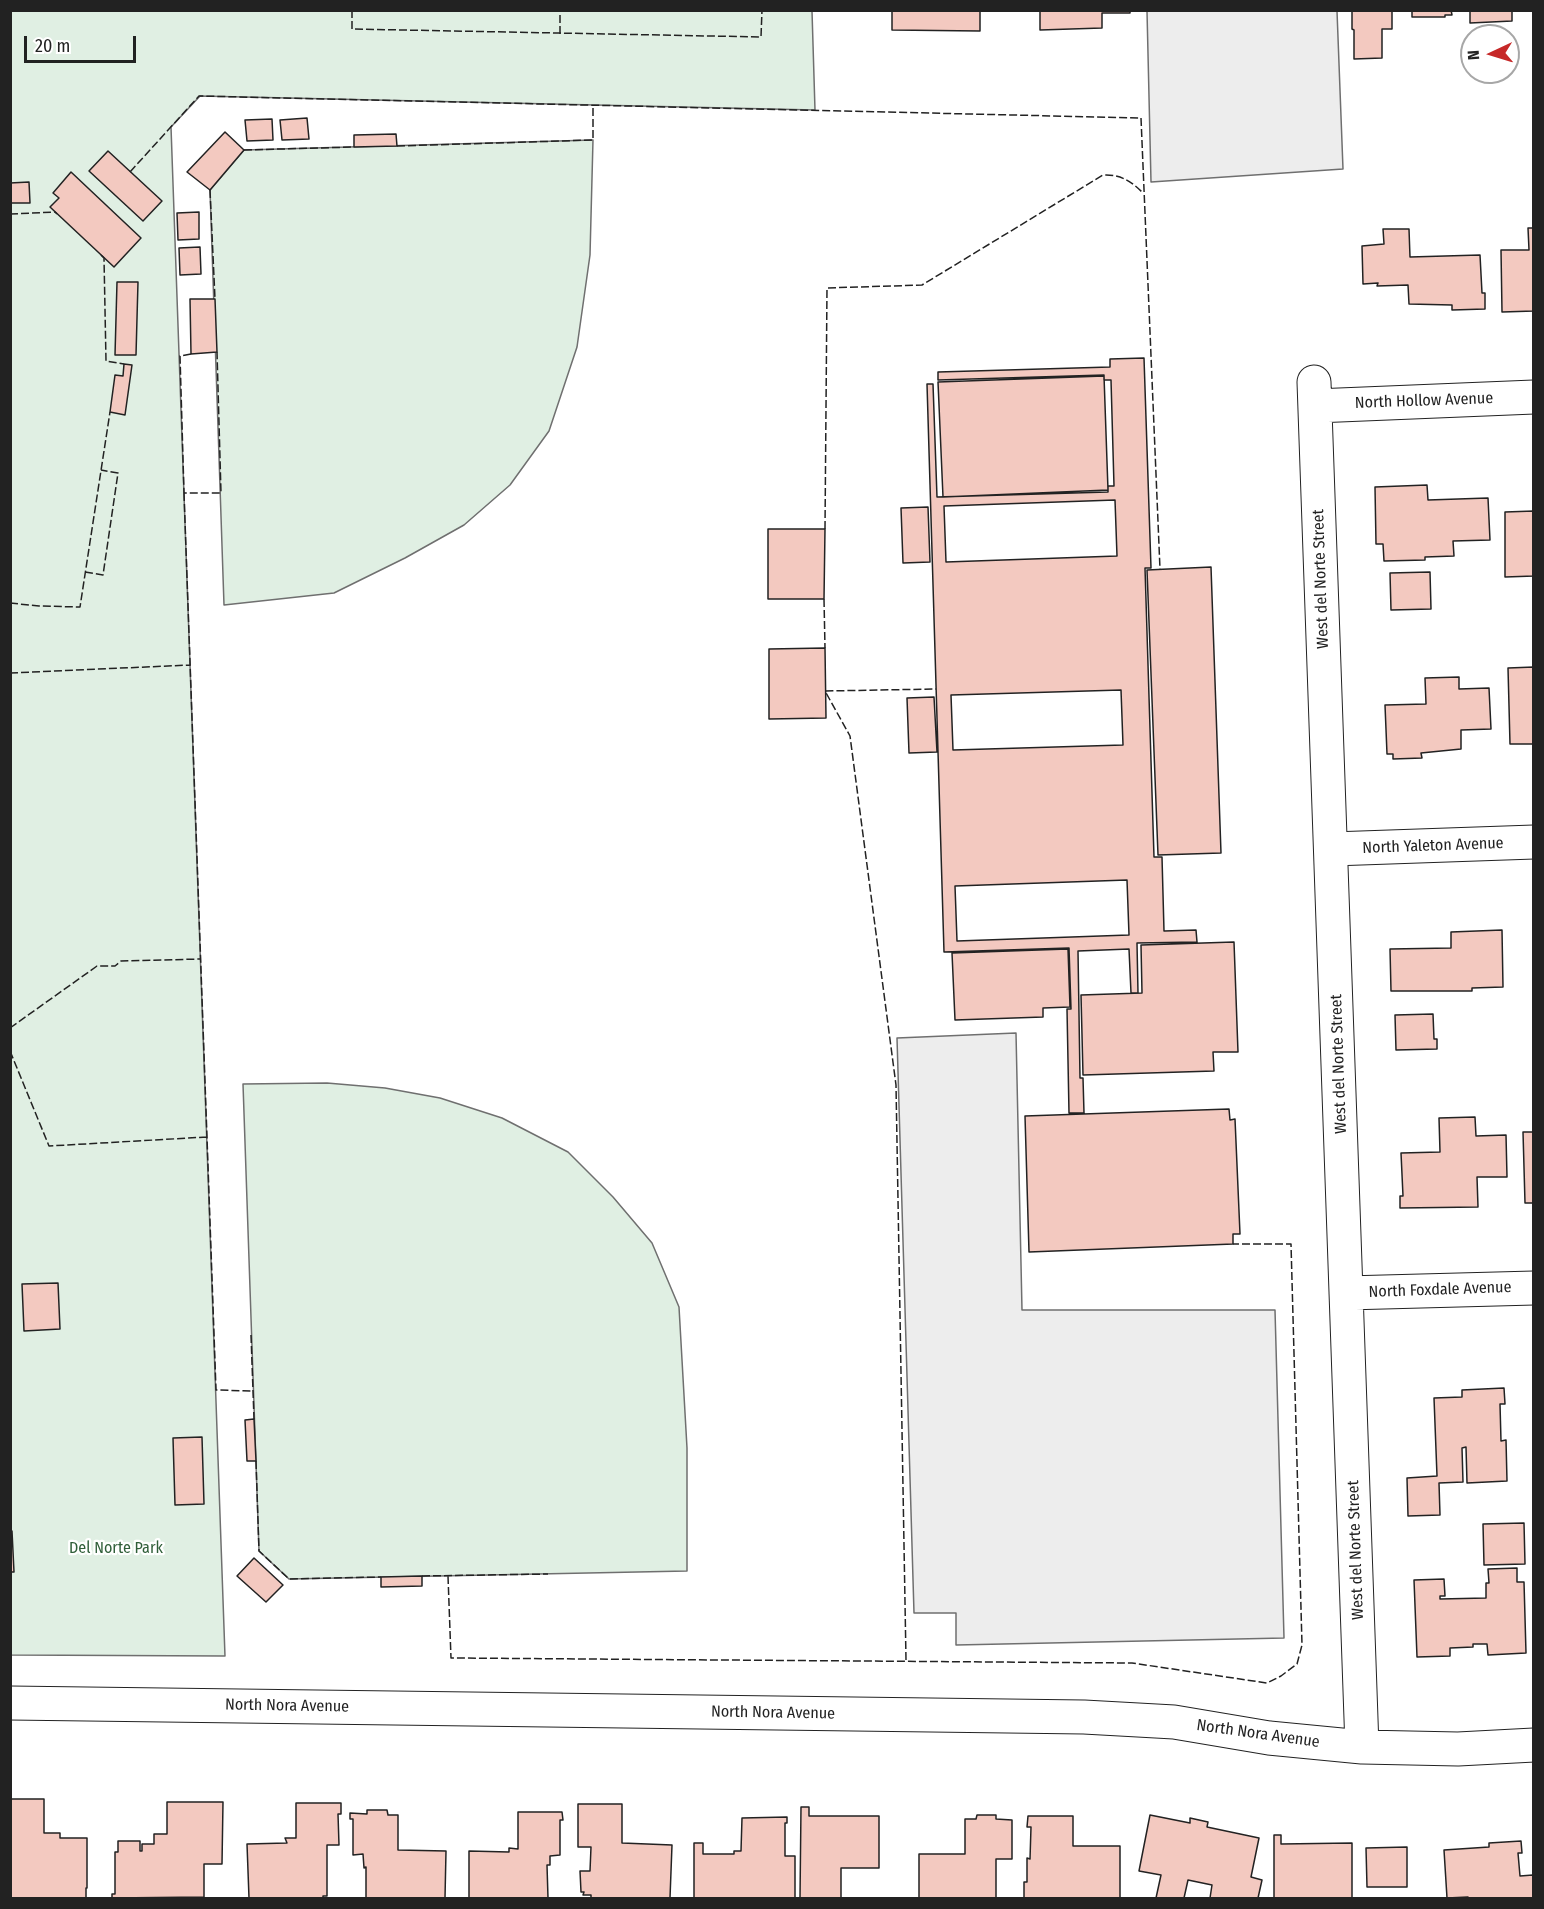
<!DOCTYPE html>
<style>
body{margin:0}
#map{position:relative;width:1544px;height:1909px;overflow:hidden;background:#fff;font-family:"Fira Sans Condensed",sans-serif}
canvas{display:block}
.frame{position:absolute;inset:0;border:12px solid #222;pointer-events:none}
.north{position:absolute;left:1460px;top:24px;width:60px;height:60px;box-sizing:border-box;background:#fff;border:2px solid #a7a7a7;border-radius:50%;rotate:266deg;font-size:16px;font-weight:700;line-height:24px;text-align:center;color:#222}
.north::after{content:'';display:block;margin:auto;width:21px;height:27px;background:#c62828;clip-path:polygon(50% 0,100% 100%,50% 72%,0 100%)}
.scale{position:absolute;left:24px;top:36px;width:112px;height:27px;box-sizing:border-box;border:3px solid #222;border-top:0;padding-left:8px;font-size:18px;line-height:21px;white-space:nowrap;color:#222;-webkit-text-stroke:4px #fff;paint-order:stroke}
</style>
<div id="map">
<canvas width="1544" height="1909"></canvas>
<div class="frame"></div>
<div class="north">N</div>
<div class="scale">20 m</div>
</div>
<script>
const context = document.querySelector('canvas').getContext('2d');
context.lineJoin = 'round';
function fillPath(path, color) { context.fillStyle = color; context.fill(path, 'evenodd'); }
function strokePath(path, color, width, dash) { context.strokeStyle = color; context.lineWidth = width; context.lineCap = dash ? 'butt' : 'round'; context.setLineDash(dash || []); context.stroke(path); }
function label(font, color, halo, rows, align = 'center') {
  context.font = font + ' "Fira Sans Condensed",sans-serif'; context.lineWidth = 4.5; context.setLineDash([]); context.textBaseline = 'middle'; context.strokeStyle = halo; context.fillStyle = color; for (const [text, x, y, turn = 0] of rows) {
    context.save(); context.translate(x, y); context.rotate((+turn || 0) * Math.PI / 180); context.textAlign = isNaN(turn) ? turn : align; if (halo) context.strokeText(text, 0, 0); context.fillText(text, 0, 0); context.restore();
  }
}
const green = new Path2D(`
 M 11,11 L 812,11 L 815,110 L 200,96 L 171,127 L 225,1656 L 11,1655 Z
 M 593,140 L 590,255 L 577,347 L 549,431 L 510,485 L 464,525 L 405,558 L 334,593 L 224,605 L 210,190 L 244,150 Z
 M 327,1083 L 385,1088 L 440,1098 L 502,1118 L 568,1152 L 613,1197 L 652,1243 L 679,1307 L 687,1448 L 687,1571 L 289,1579 L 259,1551 L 243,1084 Z`);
const parking = new Path2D(`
 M 1147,11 L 1337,11 L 1343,169 L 1151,182 Z
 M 1016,1033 L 1022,1310 L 1275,1310 L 1284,1638 L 956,1645 L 956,1613 L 914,1613 L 897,1038 Z`);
const building = new Path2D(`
 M 871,10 L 980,10 L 980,31 L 892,30 L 892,11 Z
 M 1040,10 L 1130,10 L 1130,13 L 1102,13 L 1102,28 L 1040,30 Z
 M 1352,10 L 1392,10 L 1392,29 L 1382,29 L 1382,58 L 1354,59 L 1354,30 L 1352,29 Z
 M 1412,10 L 1451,10 L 1452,15 L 1445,15 L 1445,17 L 1412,17 Z
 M 1470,10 L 1512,10 L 1512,21 L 1470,23 Z
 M 307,118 L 309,139 L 282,140 L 280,120 Z
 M 272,119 L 273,140 L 247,141 L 245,120 Z
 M 225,132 L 244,150 L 210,190 L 187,172 Z
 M 396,134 L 397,146 L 354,147 L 354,135 Z
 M 108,151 L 162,201 L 143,221 L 89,171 Z
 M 71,172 L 141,238 L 114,267 L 50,207 L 59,198 L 53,193 Z
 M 29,182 L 30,203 L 10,203 L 10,183 Z
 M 199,212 L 199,239 L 178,240 L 177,213 Z
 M 1528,228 L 1534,228 L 1534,311 L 1502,312 L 1501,250 L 1529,250 Z
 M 1383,229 L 1409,229 L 1410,257 L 1480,255 L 1482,293 L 1485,293 L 1485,309 L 1452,310 L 1452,305 L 1409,304 L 1408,285 L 1377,286 L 1378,283 L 1363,284 L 1362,246 L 1384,244 Z
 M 200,247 L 201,274 L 180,275 L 179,248 Z
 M 117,282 L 138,282 L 136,355 L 115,355 Z
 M 190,299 L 215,299 L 217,352 L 191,354 Z
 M 1144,358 L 1151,568 L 1145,568 L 1154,857 L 1162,857 L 1164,931 L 1196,930 L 1197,942 L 1137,943 L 1138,993 L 1131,993 L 1129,949 L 1078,951 L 1080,1078 L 1083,1078 L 1084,1113 L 1069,1113 L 1067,1009 L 1071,1009 L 1069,948 L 944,952 L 927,384 L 933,384 L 937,497 L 1108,492 L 1108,486 L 1114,486 L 1111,380 L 1104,380 L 1104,375 L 938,380 L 938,372 L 1110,367 L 1110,359 ZM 1115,500 L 1117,556 L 946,562 L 944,506 ZM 1121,690 L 1123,745 L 953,750 L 951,695 ZM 1127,880 L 1129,935 L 957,941 L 955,886 Z
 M 124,364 L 132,365 L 125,415 L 110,412 L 115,375 L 123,376 Z
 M 1104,376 L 1108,490 L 943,497 L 938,382 Z
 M 1427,485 L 1428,500 L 1488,498 L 1490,540 L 1453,541 L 1454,556 L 1425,557 L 1425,560 L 1384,561 L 1383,544 L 1376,544 L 1375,487 Z
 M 928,507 L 930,562 L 903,563 L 901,508 Z
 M 1534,511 L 1534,576 L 1505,577 L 1505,512 Z
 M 768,529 L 825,529 L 824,599 L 768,599 Z
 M 1211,567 L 1221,853 L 1158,855 L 1147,570 Z
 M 1430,572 L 1431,609 L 1391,610 L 1390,573 Z
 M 825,648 L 826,718 L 769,719 L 769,649 Z
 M 1534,667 L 1534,744 L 1510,744 L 1508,668 Z
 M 1459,677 L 1459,689 L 1489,688 L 1491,729 L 1461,730 L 1461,749 L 1421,753 L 1422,758 L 1393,759 L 1393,754 L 1387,754 L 1385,705 L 1426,704 L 1425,678 Z
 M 934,697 L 937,752 L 909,753 L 907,698 Z
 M 1502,930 L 1503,987 L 1472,988 L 1472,991 L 1391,991 L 1390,949 L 1451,948 L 1451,932 Z
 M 1234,942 L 1238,1052 L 1213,1052 L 1214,1071 L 1083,1075 L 1081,995 L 1142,993 L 1141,945 Z
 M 1068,949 L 1070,1007 L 1043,1008 L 1043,1017 L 955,1020 L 952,953 Z
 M 1433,1014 L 1434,1039 L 1437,1039 L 1437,1049 L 1396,1050 L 1395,1015 Z
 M 1229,1109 L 1230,1120 L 1235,1119 L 1240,1234 L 1233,1234 L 1233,1244 L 1029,1252 L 1025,1116 Z
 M 1475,1117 L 1476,1136 L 1506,1135 L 1507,1177 L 1477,1177 L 1478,1207 L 1400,1208 L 1400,1196 L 1403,1196 L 1401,1153 L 1440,1152 L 1439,1118 Z
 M 1523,1132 L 1534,1132 L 1534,1203 L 1525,1203 Z
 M 58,1283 L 60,1329 L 24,1331 L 22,1284 Z
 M 1504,1388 L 1505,1404 L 1500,1404 L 1501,1441 L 1506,1440 L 1507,1481 L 1467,1483 L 1466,1447 L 1462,1448 L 1463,1482 L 1439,1483 L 1440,1515 L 1408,1516 L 1407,1478 L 1437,1476 L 1434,1398 L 1462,1397 L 1462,1390 Z
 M 254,1419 L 256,1461 L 247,1461 L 245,1420 Z
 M 202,1437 L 204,1504 L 175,1505 L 173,1438 Z
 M 1524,1523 L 1525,1564 L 1484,1565 L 1483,1524 Z
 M 10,1531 L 12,1531 L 14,1572 L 10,1572 Z
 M 254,1558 L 283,1585 L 266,1602 L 237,1576 Z
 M 1517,1568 L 1517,1582 L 1524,1582 L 1526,1653 L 1488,1655 L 1487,1644 L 1473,1644 L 1473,1647 L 1450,1648 L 1450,1656 L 1417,1657 L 1414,1580 L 1444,1579 L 1445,1596 L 1440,1596 L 1440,1599 L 1486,1598 L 1486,1583 L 1489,1583 L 1488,1569 Z
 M 422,1576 L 422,1586 L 381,1587 L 381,1577 Z
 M 10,1799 L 44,1799 L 44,1833 L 60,1833 L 60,1838 L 87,1838 L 87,1888 L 86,1888 L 86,1898 L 10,1898 Z
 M 167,1802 L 223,1802 L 222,1864 L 204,1864 L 204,1897 L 112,1898 L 112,1894 L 115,1894 L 115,1852 L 118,1852 L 118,1841 L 140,1841 L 140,1851 L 142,1851 L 142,1844 L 154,1844 L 154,1834 L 167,1834 Z
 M 296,1803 L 341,1803 L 341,1814 L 338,1814 L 339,1845 L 327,1845 L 327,1896 L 323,1896 L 323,1898 L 249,1898 L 247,1844 L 287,1843 L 285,1838 L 296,1838 Z
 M 578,1804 L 622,1804 L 622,1843 L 672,1845 L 670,1898 L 591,1898 L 591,1895 L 583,1895 L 584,1892 L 581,1892 L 580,1871 L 590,1871 L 591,1847 L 578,1847 Z
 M 801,1807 L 809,1807 L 809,1816 L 879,1816 L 879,1868 L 841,1868 L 841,1898 L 800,1898 Z
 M 367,1810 L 387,1810 L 388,1815 L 398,1815 L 398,1850 L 446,1851 L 445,1898 L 366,1898 L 366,1867 L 364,1868 L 363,1854 L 353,1855 L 353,1819 L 350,1819 L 350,1813 L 367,1814 Z
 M 518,1812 L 562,1812 L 563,1820 L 560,1820 L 560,1855 L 550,1856 L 550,1865 L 547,1865 L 548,1898 L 469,1898 L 469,1851 L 509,1852 L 509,1848 L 518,1849 Z
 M 977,1815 L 996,1815 L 996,1819 L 1012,1820 L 1012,1859 L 996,1859 L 996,1898 L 919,1898 L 919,1854 L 965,1854 L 965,1819 L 976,1819 Z
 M 1150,1815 L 1190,1823 L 1190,1818 L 1208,1822 L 1207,1827 L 1259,1838 L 1251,1877 L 1262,1880 L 1258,1898 L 1210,1898 L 1212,1885 L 1188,1880 L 1184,1898 L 1156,1898 L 1161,1875 L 1139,1871 Z
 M 1028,1816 L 1073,1816 L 1073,1846 L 1120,1846 L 1120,1898 L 1024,1898 L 1024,1882 L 1027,1882 L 1027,1858 L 1030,1859 L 1031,1827 L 1027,1827 Z
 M 787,1817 L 787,1823 L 785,1823 L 785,1856 L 795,1856 L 795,1898 L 694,1898 L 694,1843 L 703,1843 L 703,1854 L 734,1854 L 734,1851 L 741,1851 L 742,1818 Z
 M 1274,1835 L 1281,1835 L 1281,1844 L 1352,1843 L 1352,1898 L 1272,1898 L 1274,1898 Z
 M 1521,1841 L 1522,1853 L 1518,1853 L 1520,1876 L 1533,1875 L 1534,1898 L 1468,1898 L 1468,1897 L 1447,1898 L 1444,1850 L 1489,1847 L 1489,1843 Z
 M 1407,1847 L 1407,1887 L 1367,1887 L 1366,1848 Z`);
const minor = new Path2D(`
 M 1314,382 L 1362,1747
 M 1315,406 L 1534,397
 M 1332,849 L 1534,842
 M 1346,1293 L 1534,1288
 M 10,1703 L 1084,1717 L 1174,1722 L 1269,1738 L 1362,1747 L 1458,1749 L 1534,1745`);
const fence = new Path2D(`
 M 352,10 L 352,29 L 761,37 L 762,10
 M 560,34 L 560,10
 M 397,146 L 593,140 L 593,105
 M 244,150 L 354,147
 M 130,172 L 199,96 L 1141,118 L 1160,569
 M 210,190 L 215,299
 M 10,214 L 55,212 L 57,214
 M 101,255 L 104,258 L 106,361 L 124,364
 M 191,354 L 180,356 L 184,493 L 221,493 L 217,352
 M 184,493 L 216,1390 L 253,1391
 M 825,529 L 827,288 L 922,285 L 1103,175 C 1120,174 1131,181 1143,193
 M 85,572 L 103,575 L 118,473 L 101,470
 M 824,599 L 825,648
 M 10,603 L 39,606 L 80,607 L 110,412
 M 10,673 L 190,665
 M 10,1028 L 97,966 L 115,966 L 121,961 L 201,959
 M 10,1051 L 49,1146 L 207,1137
 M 251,1335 L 254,1419
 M 256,1461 L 259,1551 L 289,1579 L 381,1577
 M 422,1576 L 548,1574
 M 448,1576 L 451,1658 L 1132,1663 L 1267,1683 L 1281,1676 L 1297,1664 L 1302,1645 L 1291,1244 L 1233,1244
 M 906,1660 L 896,1085 L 850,736 L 825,691 L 936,689`);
const streetNames = [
 ["North Hollow Avenue",1424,401,-2],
 ["West del Norte Street",1321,579,-92],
 ["North Yaleton Avenue",1433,846,-2],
 ["West del Norte Street",1339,1064,-92],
 ["North Foxdale Avenue",1440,1290,-2],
 ["West del Norte Street",1356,1550,-92],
 ["North Nora Avenue",287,1706,1],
 ["North Nora Avenue",773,1713,1],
 ["North Nora Avenue",1258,1734,8]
];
const parkNames = [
 ["Del Norte Park",116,1549]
];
fillPath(green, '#e0efe3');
strokePath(green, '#6f6f6f', 1.5);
fillPath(parking, '#ededed');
strokePath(parking, '#6f6f6f', 1.5);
fillPath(building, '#f3c9c0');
strokePath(building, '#222', 1.5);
strokePath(minor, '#222', 35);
strokePath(minor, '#fff', 33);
strokePath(fence, '#222', 1.5, [8, 3]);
label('16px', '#222', '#fff', streetNames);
label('16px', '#2f5e38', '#fff', parkNames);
</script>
